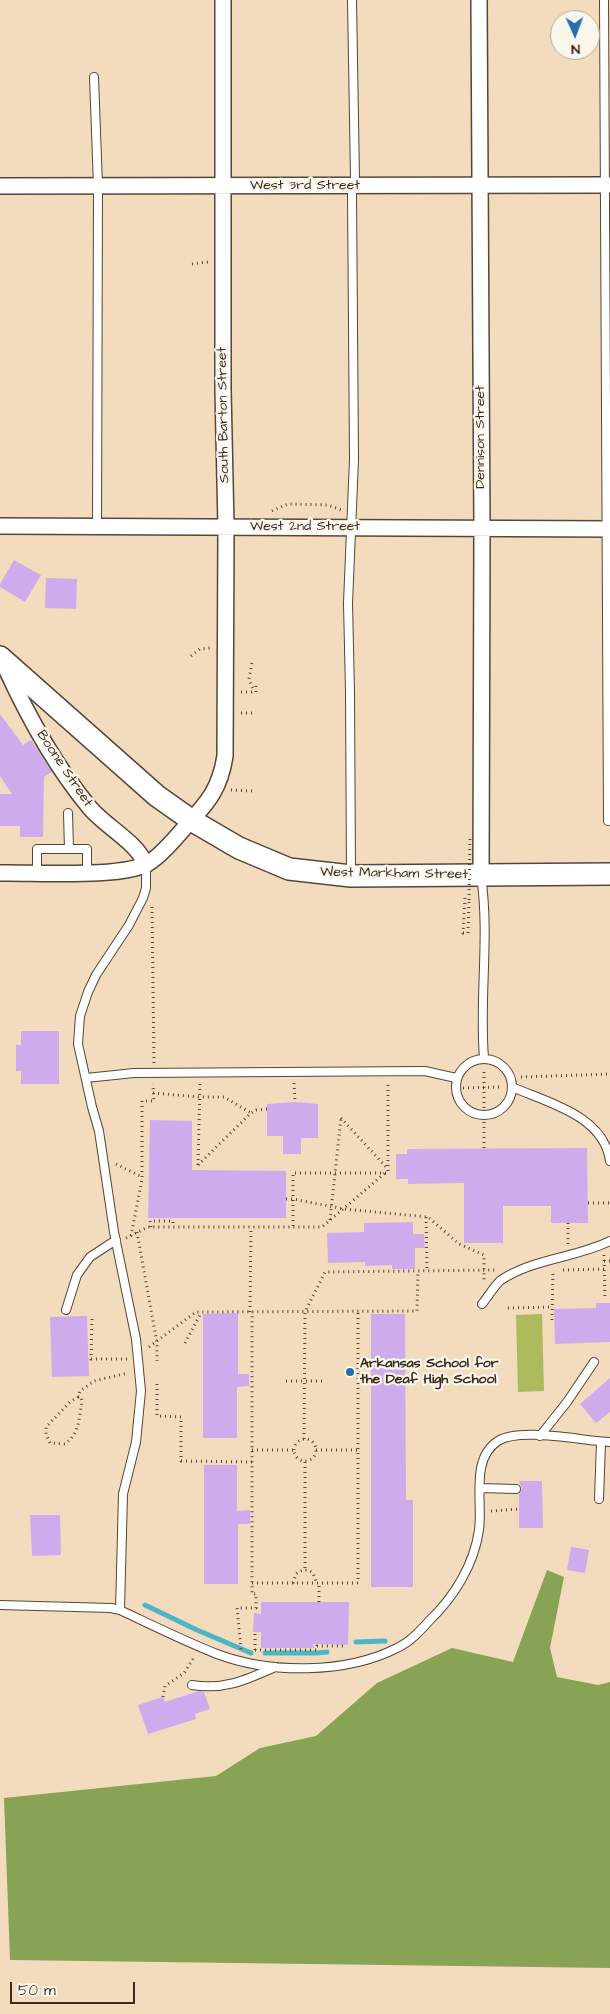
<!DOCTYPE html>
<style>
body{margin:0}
#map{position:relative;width:610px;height:2014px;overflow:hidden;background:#f3dcbd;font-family:"Architects Daughter",sans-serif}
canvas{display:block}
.north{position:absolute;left:550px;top:10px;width:50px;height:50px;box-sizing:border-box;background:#fbf7ec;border:1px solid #aea59a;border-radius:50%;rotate:178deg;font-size:14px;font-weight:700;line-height:20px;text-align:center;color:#3b2a1e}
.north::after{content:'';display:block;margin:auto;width:18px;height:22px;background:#1f6fb2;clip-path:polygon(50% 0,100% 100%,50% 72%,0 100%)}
.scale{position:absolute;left:10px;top:1982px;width:125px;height:22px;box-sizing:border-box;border:2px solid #3b2a1e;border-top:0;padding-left:6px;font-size:15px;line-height:18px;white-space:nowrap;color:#3b2a1e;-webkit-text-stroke:4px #fbf7ec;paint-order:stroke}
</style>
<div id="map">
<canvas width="610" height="2014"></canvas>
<div class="north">N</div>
<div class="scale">50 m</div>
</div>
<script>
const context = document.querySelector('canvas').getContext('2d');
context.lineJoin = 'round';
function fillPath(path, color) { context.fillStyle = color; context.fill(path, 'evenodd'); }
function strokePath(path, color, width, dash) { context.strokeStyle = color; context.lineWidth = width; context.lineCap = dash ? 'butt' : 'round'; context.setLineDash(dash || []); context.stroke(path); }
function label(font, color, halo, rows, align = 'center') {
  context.font = font + ' "Architects Daughter",sans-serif'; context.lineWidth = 4.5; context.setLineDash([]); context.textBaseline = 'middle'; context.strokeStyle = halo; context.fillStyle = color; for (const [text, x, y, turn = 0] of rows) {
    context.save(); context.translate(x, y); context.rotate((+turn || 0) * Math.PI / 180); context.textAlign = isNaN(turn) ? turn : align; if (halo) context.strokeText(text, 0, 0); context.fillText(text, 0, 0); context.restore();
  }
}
const green = new Path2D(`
 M 542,1314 L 544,1391 L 518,1392 L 516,1315 Z`);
const forest = new Path2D(`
 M 547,1570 L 564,1577 L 550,1648 L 557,1677 L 598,1685 L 610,1682 L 610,1968 L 10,1960 L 4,1798 L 216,1776 L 260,1748 L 316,1736 L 377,1683 L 452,1648 L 513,1662 Z`);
const stream = new Path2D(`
 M 145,1605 L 197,1630 L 251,1653
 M 356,1642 L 385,1641
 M 265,1653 L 317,1653 L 327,1652`);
const building = new Path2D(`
 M 14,560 L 41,575 L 25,602 L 0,587 L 0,584 Z
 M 46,578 L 77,579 L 76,609 L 45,608 Z
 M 0,714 L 23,745 L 31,740 L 52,772 L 44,777 L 43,837 L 20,837 L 20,826 L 0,826 L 0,794 L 12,794 L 0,776 Z
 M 21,1031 L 59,1031 L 59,1084 L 21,1084 L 21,1071 L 16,1071 L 16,1045 L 21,1045 Z
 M 295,1102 L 318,1104 L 318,1138 L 301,1138 L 301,1154 L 283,1154 L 283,1136 L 267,1136 L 267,1104 Z
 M 150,1120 L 192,1121 L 192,1170 L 286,1171 L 286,1218 L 148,1218 Z
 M 587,1148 L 588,1223 L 551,1223 L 551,1206 L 503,1206 L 503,1243 L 464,1243 L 464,1183 L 408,1184 L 408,1179 L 396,1179 L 396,1154 L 407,1154 L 407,1149 Z
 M 413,1222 L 413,1234 L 424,1234 L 425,1248 L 415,1248 L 415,1269 L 392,1269 L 392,1265 L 365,1266 L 365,1262 L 328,1263 L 327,1233 L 364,1232 L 364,1223 Z
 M 596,1303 L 610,1303 L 610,1342 L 555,1344 L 554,1309 L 596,1308 Z
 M 238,1313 L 238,1374 L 249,1374 L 249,1386 L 237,1387 L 237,1438 L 203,1438 L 203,1314 Z
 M 371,1314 L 405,1314 L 406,1500 L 413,1500 L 413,1587 L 371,1587 Z
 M 87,1316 L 89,1376 L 52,1377 L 50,1317 Z
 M 610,1378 L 610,1412 L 596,1423 L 580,1404 Z
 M 204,1465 L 237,1465 L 237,1511 L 250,1510 L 250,1524 L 238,1524 L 238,1584 L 204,1584 Z
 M 519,1481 L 542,1481 L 543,1528 L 519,1528 L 519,1494 L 522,1489 Z
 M 30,1515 L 60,1515 L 61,1555 L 32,1556 Z
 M 571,1547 L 589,1550 L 585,1573 L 567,1570 Z
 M 261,1602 L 349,1602 L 348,1645 L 313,1644 L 314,1648 L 261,1648 L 261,1632 L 253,1632 L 254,1613 L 261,1614 Z
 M 199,1691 L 204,1692 L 210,1709 L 195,1714 L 196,1719 L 148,1734 L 138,1705 L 163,1697 L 165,1702 Z`);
const path = new Path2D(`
 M 192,264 L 208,262
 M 272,511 L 288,504 L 328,505 L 341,510
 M 191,656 L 200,649 L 210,648
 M 252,663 L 249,679 L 254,692
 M 241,692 L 256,692 L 256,684
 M 241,713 L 256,713
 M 231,790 L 254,791
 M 465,898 L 463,933 L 468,933
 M 152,907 L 154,1063
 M 468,933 L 469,900
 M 521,1077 L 610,1074
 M 294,1083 L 295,1102
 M 463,1088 L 502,1087
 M 153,1093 L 200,1097 L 224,1097 L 251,1113
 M 341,1118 L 387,1168
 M 484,1148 L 484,1069
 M 116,1164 L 142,1177
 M 198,1165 L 250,1114 L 256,1110 L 267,1109
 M 198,1165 L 200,1084
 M 286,1199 L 293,1199 L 344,1209 L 428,1217 L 459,1244 L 484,1255 L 484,1280
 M 588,1203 L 610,1203
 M 426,1217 L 427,1271
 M 330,1220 L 341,1118
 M 293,1226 L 293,1173 L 388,1173 L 388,1083
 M 151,1227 L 150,1221 L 173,1221 L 173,1227
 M 137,1232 L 157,1343 L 157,1361
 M 131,1236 L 142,1179 L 142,1101 L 154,1101 L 153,1084
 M 126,1238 L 148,1227 L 322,1227 L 385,1173
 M 568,1244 L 568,1223
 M 604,1255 L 605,1300
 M 604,1261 L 610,1261
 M 563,1270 L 604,1269
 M 508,1308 L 553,1307
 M 250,1312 L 251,1227
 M 92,1319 L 91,1359 L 127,1359
 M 552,1320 L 553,1270
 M 185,1343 L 201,1313
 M 149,1347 L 196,1312 L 417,1311 L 418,1271
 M 286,1381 L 323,1381
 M 157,1384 L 157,1416 L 181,1417 L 181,1461 L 252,1462
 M 78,1397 L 81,1397 L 82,1401 C 79,1417 80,1433 65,1444 L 50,1443 L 46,1434 L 46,1427 L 70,1402 L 78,1397 L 80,1391 L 94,1381 L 128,1373
 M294 1450a11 11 0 1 1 22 0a11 11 0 1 1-22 0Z
 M 304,1439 L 305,1312 L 325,1272 L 495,1270
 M 252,1450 L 293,1450
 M 316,1450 L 358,1450
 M 305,1462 L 305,1570
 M 491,1511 L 519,1509
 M 252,1583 L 358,1583 L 358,1311
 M 293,1583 L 296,1574 C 302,1569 307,1569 313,1573 L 317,1584
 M 319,1602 L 319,1583
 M 255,1634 L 255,1651
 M 241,1649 L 237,1608 L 256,1608 L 256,1594 L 252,1594 L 252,1312
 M 255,1650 L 316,1650 L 317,1646 L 344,1646
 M 163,1697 L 165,1686 L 184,1673 L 195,1656`);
const lane = new Path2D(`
 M 604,0 L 608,821
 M 94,77 L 98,186 L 97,527
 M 68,813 L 69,849
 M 37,872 L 37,849 L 87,849 L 87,872
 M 351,874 L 350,692 L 348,603 L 354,459 L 352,193 L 355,179 L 352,0
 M 481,876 C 490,936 479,998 484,1058
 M456 1087a28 28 0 1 1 56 0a28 28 0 1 1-56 0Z
 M 86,1078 L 134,1073 L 425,1071 L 456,1078
 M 512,1087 C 549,1103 604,1116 610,1161
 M 482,1304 C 488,1297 494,1286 501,1280 C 535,1258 575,1258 610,1241
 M 66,1310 L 77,1275 L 90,1257 L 116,1240
 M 540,1436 L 567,1402 L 594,1362
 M 480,1488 L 516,1489
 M 599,1499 L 601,1442
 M 0,1605 L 111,1608 L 120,1610 C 152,1625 184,1641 217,1654 C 270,1674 346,1674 397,1648 C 410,1642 420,1631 429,1621 C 454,1597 474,1565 479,1530 C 483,1502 470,1459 498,1441 C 520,1427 583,1441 610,1442
 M 120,1610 L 123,1494 L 136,1442 L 141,1391 L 136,1339 L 114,1232 L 99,1131 L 92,1107 L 78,1044 L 80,1016 L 88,992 L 96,975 L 129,925 L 143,898 L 146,888 L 146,865
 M 192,1685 C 225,1690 246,1680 275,1667`);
const street = new Path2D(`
 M 479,0 L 482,528 L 481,875
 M 0,186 L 610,185
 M 0,526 L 610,529
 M 4,664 C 27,715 55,766 90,808 C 107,828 136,841 146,865
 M 0,873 C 34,872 125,879 150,862 C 164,853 176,837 188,824 C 209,801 220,788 225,756 L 226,527 L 223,390 L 223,0`);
const secondary = new Path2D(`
 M 0,657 L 157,796 L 191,820 L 239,848 L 289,869 L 351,876 L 610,874`);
const pathBridge = new Path2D(`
 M 469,900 L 470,839`);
const markers = [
 [350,1372,5,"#1f6fb2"]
];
const streetNames = [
 ["West 3rd Street",305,186],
 ["South Barton Street",224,415,-91],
 ["Dennison Street",481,437,-90],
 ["West 2nd Street",305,527],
 ["Boone Street",64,769,56],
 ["West Markham Street",394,874,1]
];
const poiNames = [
 ["Arkansas School for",360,1364],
 ["the Deaf High School",360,1380]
];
fillPath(green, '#acbb5e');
fillPath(forest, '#89a355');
strokePath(stream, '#4bb7c6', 5);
fillPath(building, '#ceabec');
strokePath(lane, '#574536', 10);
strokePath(street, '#574536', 18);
strokePath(secondary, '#574536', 24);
strokePath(path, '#574536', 3, [1, 4]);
strokePath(lane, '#fff', 8);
strokePath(street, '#fff', 15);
strokePath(secondary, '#fff', 21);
strokePath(pathBridge, '#574536', 3, [1, 4]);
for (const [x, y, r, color] of markers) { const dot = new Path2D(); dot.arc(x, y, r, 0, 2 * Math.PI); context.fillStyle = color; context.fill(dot); strokePath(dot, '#fbf7ec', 2); }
label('14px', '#3b2a1e', '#fbf7ec', streetNames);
label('bold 14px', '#3b2a1e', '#fbf7ec', poiNames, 'left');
</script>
